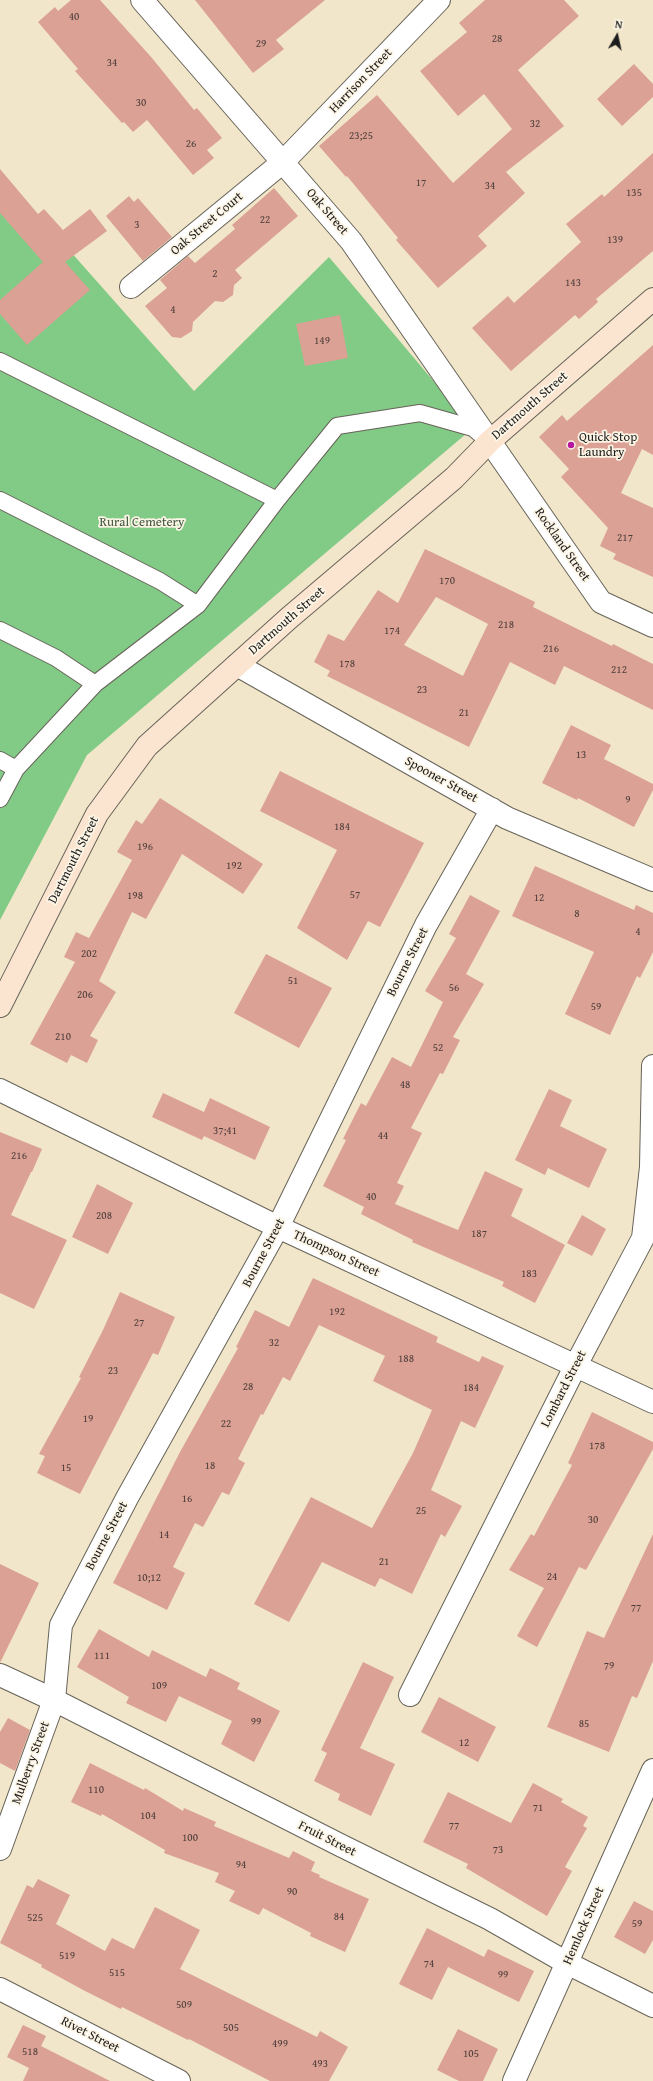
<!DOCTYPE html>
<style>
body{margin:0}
#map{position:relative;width:653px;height:2081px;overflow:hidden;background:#f1e6c9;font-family:"Gentium Book Plus",serif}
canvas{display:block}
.north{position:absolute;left:597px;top:16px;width:40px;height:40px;-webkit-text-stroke:3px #fcf5e5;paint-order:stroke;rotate:9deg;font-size:11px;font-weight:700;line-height:16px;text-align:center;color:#1c1c1c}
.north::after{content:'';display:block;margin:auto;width:14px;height:18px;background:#1c1c1c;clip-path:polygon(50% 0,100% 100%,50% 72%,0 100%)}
</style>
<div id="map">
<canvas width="653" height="2081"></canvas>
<div class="north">N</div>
</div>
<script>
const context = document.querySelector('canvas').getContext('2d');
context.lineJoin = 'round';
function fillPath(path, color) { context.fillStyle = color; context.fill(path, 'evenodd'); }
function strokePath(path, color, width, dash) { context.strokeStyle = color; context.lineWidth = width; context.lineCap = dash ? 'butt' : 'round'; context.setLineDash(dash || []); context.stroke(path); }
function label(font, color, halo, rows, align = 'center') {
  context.font = font + ' "Gentium Book Plus",serif'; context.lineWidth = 3.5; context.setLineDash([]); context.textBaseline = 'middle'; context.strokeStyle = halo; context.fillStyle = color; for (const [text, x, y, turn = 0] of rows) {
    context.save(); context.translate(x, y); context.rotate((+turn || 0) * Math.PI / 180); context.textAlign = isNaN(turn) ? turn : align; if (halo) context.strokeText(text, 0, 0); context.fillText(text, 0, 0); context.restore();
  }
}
const green = new Path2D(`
 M 0,172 L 194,391 L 329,257 L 473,428 L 87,755 L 0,920 Z`);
const building = new Path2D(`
 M 71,0 L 100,0 L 152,58 L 194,110 L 197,108 L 222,138 L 207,150 L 214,158 L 193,175 L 147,120 L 133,132 L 124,122 L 122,123 L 75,71 L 78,69 L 38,22 L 55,7 L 58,11 Z
 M 195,0 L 325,0 L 276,40 L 284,49 L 253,73 Z
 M 485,0 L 564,0 L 579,16 L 518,70 L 564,126 L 506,172 L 525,193 L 478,236 L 487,246 L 438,288 L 396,240 L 398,238 L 347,176 L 346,177 L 319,146 L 377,95 L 453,183 L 512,129 L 484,94 L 458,116 L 420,71 L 467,32 L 459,23 Z
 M 634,64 L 653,84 L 653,97 L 622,126 L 597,99 Z
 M 653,153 L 653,251 L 596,299 L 598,302 L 579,319 L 575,315 L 511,371 L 472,328 L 508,296 L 514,303 L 581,242 L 566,224 L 602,194 L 604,197 Z
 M 0,169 L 38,214 L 44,209 L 63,230 L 90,209 L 107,231 L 65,262 L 90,290 L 27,345 L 0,314 L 0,300 L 43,262 L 0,213 Z
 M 274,188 L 298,216 L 235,270 L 242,278 L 234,285 L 233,295 L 223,302 L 215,301 L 193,322 L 192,331 L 181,338 L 172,337 L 145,306 L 167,288 L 160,280 L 188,256 L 195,263 L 235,229 L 232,225 Z
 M 129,196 L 134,202 L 138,198 L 172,237 L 143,261 L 106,216 Z
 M 340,315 L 348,358 L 305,366 L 296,324 Z
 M 653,345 L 653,455 L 642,449 L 621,493 L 653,508 L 653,577 L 613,559 L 616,554 L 600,546 L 608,528 L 561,477 L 569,469 L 539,437 L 562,415 L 567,421 Z
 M 425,549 L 535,602 L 533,607 L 612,646 L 613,644 L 653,664 L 653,710 L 564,666 L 555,685 L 510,662 L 469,747 L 327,676 L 330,671 L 314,662 L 328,634 L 344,641 L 378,590 L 398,603 ZM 436,597 L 488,624 L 463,676 L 404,645 Z
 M 571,725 L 611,745 L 604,759 L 653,784 L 653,790 L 634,827 L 578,798 L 577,800 L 542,783 Z
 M 280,771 L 424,843 L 380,927 L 368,921 L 347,960 L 297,928 L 337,850 L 260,811 Z
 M 160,798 L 263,864 L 243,894 L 182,854 L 146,919 L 132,912 L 99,981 L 116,992 L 90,1036 L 98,1040 L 87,1063 L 71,1055 L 67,1063 L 30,1044 L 75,962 L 64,957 L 76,932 L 89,938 L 132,860 L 117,852 L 136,820 L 142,824 Z
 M 535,866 L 634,910 L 636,905 L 653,913 L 653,952 L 640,978 L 637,976 L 610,1035 L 565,1014 L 594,952 L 512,916 Z
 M 470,895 L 500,911 L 466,974 L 484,984 L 453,1037 L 460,1040 L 443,1074 L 440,1073 L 411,1128 L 422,1133 L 397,1183 L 404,1186 L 395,1204 L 458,1230 L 485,1171 L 523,1189 L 511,1216 L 565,1245 L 535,1303 L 502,1286 L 504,1282 L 412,1242 L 413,1240 L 361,1214 L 364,1207 L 323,1186 L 346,1140 L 343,1139 L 361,1103 L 366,1106 L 392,1057 L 411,1067 L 443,1002 L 425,991 L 456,938 L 449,934 Z
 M 266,954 L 332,988 L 299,1048 L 234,1013 Z
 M 549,1089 L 572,1100 L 560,1126 L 607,1149 L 589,1188 L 548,1168 L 545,1175 L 515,1160 Z
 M 163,1093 L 204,1112 L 210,1098 L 270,1127 L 255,1160 L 204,1136 L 202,1140 L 152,1117 Z
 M 0,1132 L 42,1149 L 32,1172 L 31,1172 L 11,1215 L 67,1240 L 34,1309 L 0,1293 Z
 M 97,1184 L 133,1203 L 108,1254 L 72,1237 Z
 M 582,1215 L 606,1229 L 592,1256 L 567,1243 Z
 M 313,1278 L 438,1337 L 436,1342 L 479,1362 L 482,1356 L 504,1366 L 475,1428 L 461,1421 L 431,1490 L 462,1506 L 445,1537 L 441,1534 L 412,1594 L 380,1578 L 375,1587 L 322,1562 L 289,1622 L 254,1604 L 311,1497 L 372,1528 L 413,1453 L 432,1410 L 373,1381 L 385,1356 L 319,1325 L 290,1381 L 283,1377 L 263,1415 L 261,1414 L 238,1459 L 245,1463 L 229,1495 L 222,1492 L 203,1527 L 195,1523 L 173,1567 L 185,1573 L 167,1610 L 113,1583 L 180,1452 L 238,1348 L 236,1347 L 255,1310 L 289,1327 Z
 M 120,1292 L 175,1317 L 158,1355 L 153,1353 L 80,1494 L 37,1473 L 45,1456 L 39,1454 L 81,1378 L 79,1377 L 103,1330 Z
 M 592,1412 L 653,1442 L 653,1449 L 586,1570 L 579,1567 L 537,1647 L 517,1636 L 544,1588 L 509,1570 L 531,1534 L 534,1536 L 572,1465 L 568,1463 Z
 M 653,1534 L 653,1661 L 637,1698 L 632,1696 L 609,1752 L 547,1727 L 587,1631 L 604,1638 Z
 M 0,1564 L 39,1583 L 0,1663 Z
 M 99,1629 L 149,1657 L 152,1650 L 206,1677 L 210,1668 L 240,1683 L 237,1689 L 280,1711 L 254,1762 L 221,1744 L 232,1721 L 179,1696 L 166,1722 L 126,1703 L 129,1697 L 77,1667 Z
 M 363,1662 L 394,1677 L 360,1748 L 395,1764 L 371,1816 L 338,1800 L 340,1794 L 314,1781 L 327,1753 L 321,1750 Z
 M 439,1697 L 496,1727 L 478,1762 L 421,1732 Z
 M 8,1718 L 30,1730 L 15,1771 L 0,1763 L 0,1732 Z
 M 90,1763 L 144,1790 L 145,1788 L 183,1811 L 184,1808 L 216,1822 L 214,1826 L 289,1858 L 293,1851 L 315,1862 L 311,1871 L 320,1875 L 319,1877 L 369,1899 L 345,1952 L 310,1936 L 311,1933 L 263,1908 L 259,1915 L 229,1901 L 235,1891 L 215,1882 L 219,1873 L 164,1853 L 165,1850 L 102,1814 L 101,1816 L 71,1802 Z
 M 533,1783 L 563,1799 L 561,1802 L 588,1817 L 583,1826 L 587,1828 L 565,1867 L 572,1871 L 547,1916 L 466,1868 L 468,1864 L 423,1842 L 448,1792 L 511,1823 Z
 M 38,1879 L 70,1895 L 56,1924 L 105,1951 L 112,1938 L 134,1949 L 155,1907 L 200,1930 L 180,1969 L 317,2037 L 320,2031 L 348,2047 L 329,2081 L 270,2081 L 189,2039 L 188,2040 L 122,2007 L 121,2009 L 85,1991 L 41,1967 L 42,1965 L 0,1943 L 27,1885 L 33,1888 Z
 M 634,1901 L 653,1911 L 653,1940 L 645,1954 L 614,1937 Z
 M 427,1928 L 484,1957 L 488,1949 L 534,1971 L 519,2002 L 448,1967 L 432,2000 L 399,1984 Z
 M 23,2025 L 46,2036 L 41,2046 L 110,2081 L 23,2081 L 29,2068 L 7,2057 Z
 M 458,2029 L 498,2049 L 483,2081 L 459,2081 L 437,2070 Z`);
const service = new Path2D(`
 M 0,361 L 277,500
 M 0,500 L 160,581 L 198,605
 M 0,630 L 56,658 L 95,684
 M 0,760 L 16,769
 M 0,799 L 16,769 L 95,684 L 198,605 L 277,500 L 337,426 L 420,413 L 473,428 L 485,438`);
const minor = new Path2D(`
 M 142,0 L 351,241 L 601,602 L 653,626
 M 131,287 L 283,162 L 439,0
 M 237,665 L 507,818 L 653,880
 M 0,1090 L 278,1227 L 653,1402
 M 0,1675 L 54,1700 L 340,1845 L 490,1919 L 567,1963 L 653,2006
 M 410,1695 L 576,1365 L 643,1238 L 651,1167 L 653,1066
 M 0,1849 L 54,1700 L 61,1625 L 127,1498 L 278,1227 L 426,925 L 492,809
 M 514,2081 L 653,1770`);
const tertiary = new Path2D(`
 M 0,1989 L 179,2081`);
const secondary = new Path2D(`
 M 0,1006 L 97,814 L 147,746 L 289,618 L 454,478 L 490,441 L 653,299`);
const markers = [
 [571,445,4,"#b5179e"]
];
const numberNames = [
 ["40",74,17],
 ["28",497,39],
 ["29",261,44],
 ["34",112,63],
 ["30",141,103],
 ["32",535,124],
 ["23;25",361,136],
 ["26",191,144],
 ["17",421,183],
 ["34",490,186],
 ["135",634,193],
 ["22",265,220],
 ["3",137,225],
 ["139",615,240],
 ["2",215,274],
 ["143",573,283],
 ["4",173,310],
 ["149",322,341],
 ["217",625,538],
 ["170",447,581],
 ["218",506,625],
 ["174",392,631],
 ["216",551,649],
 ["178",347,664],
 ["212",619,670],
 ["23",422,690],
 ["21",464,713],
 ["13",581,755],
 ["9",628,800],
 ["184",342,827],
 ["196",145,847],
 ["192",234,866],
 ["57",355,895],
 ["198",135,896],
 ["12",539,898],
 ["8",577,914],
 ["4",638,932],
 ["202",89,954],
 ["51",293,981],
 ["56",454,988],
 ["206",85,995],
 ["59",596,1007],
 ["210",63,1037],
 ["52",438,1048],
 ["48",405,1085],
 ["37;41",225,1131],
 ["44",383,1136],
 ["216",19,1156],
 ["40",371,1197],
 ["208",104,1216],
 ["187",479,1234],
 ["183",529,1274],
 ["192",337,1312],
 ["27",139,1323],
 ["32",274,1343],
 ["188",406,1359],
 ["23",113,1371],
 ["28",248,1387],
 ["184",471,1388],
 ["19",88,1419],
 ["22",226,1424],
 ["178",597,1446],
 ["18",210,1466],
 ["15",66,1468],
 ["16",187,1499],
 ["25",421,1511],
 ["30",593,1520],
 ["14",164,1535],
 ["21",384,1562],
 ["24",552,1577],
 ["10;12",149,1578],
 ["77",636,1608],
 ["111",102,1656],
 ["79",609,1666],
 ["109",159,1686],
 ["99",256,1722],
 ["85",584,1724],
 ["12",464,1743],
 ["110",96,1790],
 ["71",538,1808],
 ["104",148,1816],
 ["77",454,1826],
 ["100",190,1838],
 ["73",498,1850],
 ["94",241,1865],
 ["90",292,1892],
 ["84",339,1917],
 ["525",35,1918],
 ["59",637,1924],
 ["519",67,1956],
 ["74",429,1964],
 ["515",117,1973],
 ["99",503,1975],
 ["509",184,2005],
 ["505",231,2028],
 ["499",280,2044],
 ["518",30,2052],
 ["105",471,2054],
 ["493",320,2064]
];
const streetNames = [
 ["Harrison Street",361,81,-46],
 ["Oak Street",327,212,49],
 ["Oak Street Court",207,224,-40],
 ["Dartmouth Street",530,406,-41],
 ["Rockland Street",562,545,55],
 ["Dartmouth Street",287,621,-41],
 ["Spooner Street",441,780,29],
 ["Dartmouth Street",74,860,-63],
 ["Bourne Street",408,962,-63],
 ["Bourne Street",264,1253,-62],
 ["Thompson Street",336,1254,25],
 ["Lombard Street",564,1389,-63],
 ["Bourne Street",107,1536,-62],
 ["Mulberry Street",31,1763,-70],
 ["Fruit Street",327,1839,27],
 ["Hemlock Street",584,1926,-66],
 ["Rivet Street",90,2035,27]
];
const poiNames = [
 ["Quick Stop",579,438],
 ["Laundry",579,453]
];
const parkNames = [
 ["Rural Cemetery",142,523]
];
fillPath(green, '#82cb87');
fillPath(building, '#dba194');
strokePath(service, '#676359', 18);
strokePath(minor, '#676359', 24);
strokePath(tertiary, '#676359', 24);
strokePath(secondary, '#676359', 24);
strokePath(service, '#fff', 16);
strokePath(minor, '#fff', 22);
strokePath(tertiary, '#fff', 22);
strokePath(secondary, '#fce5d0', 22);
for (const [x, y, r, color] of markers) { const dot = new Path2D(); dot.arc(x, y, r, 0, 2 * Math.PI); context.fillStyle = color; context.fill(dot); strokePath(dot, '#fcf5e5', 1.5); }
label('11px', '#4c3d3a', null, numberNames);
label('13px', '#1c1c1c', '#fcf5e5', streetNames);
label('13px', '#1c1c1c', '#fcf5e5', poiNames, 'left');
label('13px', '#405941', '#fcf5e5', parkNames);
</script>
